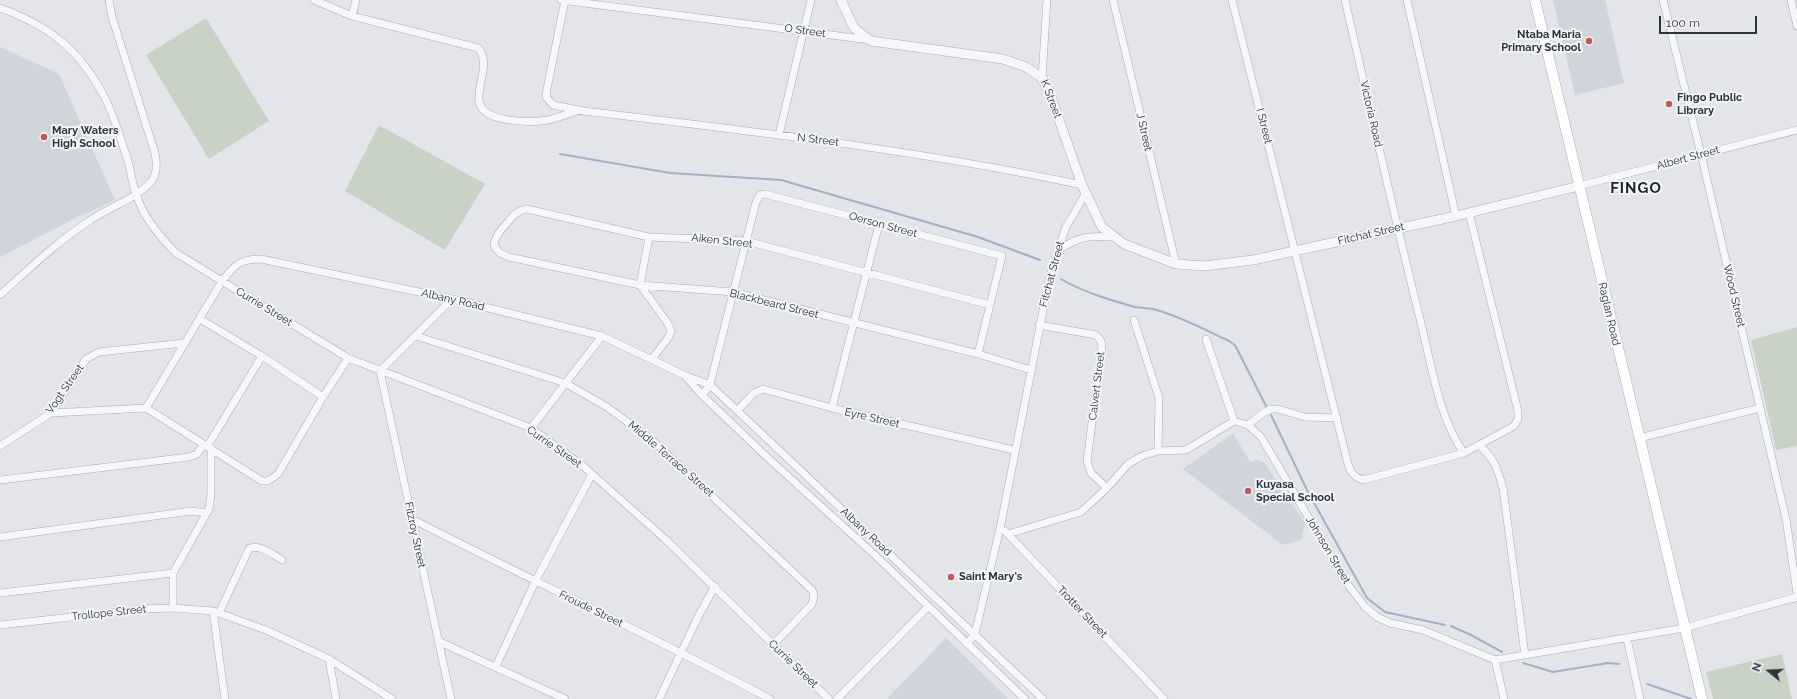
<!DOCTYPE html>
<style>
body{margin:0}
#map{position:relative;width:1797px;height:699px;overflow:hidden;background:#e4e5ea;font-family:Raleway,sans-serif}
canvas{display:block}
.north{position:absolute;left:1749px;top:651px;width:40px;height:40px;-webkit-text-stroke:3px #f3f4f7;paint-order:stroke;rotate:288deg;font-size:11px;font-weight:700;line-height:16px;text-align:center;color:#2d3240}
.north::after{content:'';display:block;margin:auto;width:14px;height:18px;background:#2d3240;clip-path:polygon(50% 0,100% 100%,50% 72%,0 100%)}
.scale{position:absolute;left:1659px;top:16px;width:98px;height:18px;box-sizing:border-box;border:2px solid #2d3240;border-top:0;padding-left:5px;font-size:12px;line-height:14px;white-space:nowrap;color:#2d3240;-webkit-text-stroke:3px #f3f4f7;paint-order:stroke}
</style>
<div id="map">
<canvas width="1797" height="699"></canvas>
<div class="north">N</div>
<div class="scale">100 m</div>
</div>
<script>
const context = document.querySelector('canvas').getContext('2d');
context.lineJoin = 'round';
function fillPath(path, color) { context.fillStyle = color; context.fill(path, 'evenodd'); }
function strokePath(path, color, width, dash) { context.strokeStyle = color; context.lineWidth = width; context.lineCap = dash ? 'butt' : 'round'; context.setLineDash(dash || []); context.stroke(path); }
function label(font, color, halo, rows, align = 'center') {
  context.font = font + ' Raleway,sans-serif'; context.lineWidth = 4; context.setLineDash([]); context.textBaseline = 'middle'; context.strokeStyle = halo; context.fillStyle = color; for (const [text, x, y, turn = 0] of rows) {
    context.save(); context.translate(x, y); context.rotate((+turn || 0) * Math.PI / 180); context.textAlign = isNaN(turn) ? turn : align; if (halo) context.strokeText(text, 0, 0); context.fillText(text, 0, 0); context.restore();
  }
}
const built = new Path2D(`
 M 1553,0 L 1605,0 L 1624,83 L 1575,95 Z
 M 0,47 L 59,74 L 115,200 L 74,219 L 0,257 Z
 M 1233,433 L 1250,462 L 1257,460 L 1264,462 L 1305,523 L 1301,540 L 1283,545 L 1183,469 Z
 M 946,638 L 1009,699 L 887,699 Z`);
const green = new Path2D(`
 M 206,18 L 269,121 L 209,159 L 146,55 Z
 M 379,125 L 485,184 L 445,250 L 345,191 Z
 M 1797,327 L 1797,446 L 1776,450 L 1751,340 Z
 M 1782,654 L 1792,699 L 1713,699 L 1706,672 Z`);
const stream = new Path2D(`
 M 560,154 L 670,173 L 781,180 L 978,237 L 1040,260
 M 1061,279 C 1083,292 1110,300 1135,307 C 1141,308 1147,308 1153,309 C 1180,316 1205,330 1229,341 L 1235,345 L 1266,406
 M 1271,415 L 1308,492 L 1367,598 L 1385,612 L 1445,625
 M 1451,626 L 1471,635 L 1502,652
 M 1523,663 L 1553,672 L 1608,663 L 1619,664
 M 1647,684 L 1691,699`);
const minor = new Path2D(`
 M 314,0 L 352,16
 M 356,0 L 352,16 L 478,48 C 491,62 477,84 479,101 C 482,123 531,123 548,120 C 557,118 567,114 577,111
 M 561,0 L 870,40
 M 565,0 L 547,89 L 546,97 L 553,105 L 584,111 C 751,131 918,150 1082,185
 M 1113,0 L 1176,264
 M 1232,0 L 1348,464 C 1351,473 1354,477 1363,480 L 1464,453 L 1514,426 L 1518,419 L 1518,411 L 1469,213
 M 1345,0 C 1369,105 1393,211 1419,315 C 1430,357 1438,418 1464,453
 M 1407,0 L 1456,216
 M 1663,0 L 1701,154 L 1786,519 L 1797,593
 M 1791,0 L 1797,26
 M 0,8 C 50,26 80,50 105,98 C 115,118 121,141 128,161 C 131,172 132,183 136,194 C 143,217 159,236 176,253 L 348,358 L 531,428 L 583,466 L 665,539 L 829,699
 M 1042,78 L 1047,0
 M 779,135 L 811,0
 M 1579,186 L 1797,130
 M 649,237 L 640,285 L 667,322 L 671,331 L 668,338 L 652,359
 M 1057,251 C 1078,237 1088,235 1113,237
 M 0,295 C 29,269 57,242 89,221 C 109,207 134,200 151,182 C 158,174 157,163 155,153 L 112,17 L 109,0
 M 990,305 L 746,241 L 649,237 L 527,209 C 518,210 513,216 507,223 C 495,236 485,249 509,257 L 640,285 L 733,292 L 978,354 L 1031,370
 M 200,319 L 262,356 L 323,397
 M 1134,320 L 1159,398 L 1158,451
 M 1039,325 L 1096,335 L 1101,341 L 1102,346 L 1087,461 L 1091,473 L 1107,488
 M 416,336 L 565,383 L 607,407 L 652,440 L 812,590 L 814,595 L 812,604 L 773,645
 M 1206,339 L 1234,421
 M 686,377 L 702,395 L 768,458 L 877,557 L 1025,699
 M 702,395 L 710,385 L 714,369 L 756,202 L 760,195 L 765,194 L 1002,256 L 978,354
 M 146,408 L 222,281 C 235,265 239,259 261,259 L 452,299 L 602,336 L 684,375 L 710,385 L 1043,699
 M 146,408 L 262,481 L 268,481 L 278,474 L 323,397 L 348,358
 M 832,408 L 879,224
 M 738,410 L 754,393 L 763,389 L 832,408 L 1014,450
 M 51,413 L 146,408
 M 1248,425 L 1263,413 L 1271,409 L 1278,409 L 1305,417 L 1337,418
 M 531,428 L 602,336
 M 1639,438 L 1760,408
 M 1479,445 C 1495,459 1497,468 1503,488 L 1525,655
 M 0,446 L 51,413 L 86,359 L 99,352 L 184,343
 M 207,447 L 262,356
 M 0,480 L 189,457 L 197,454 L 203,445
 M 412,519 C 531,580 652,636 770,699
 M 1005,531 L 1164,699
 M 1008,534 L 1081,512 L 1107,488 L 1128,464 L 1142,456 L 1158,451 L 1186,450 L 1234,421 L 1248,425 L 1261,437 L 1349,586 L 1365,607 L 1377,617 L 1390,623 L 1423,630 L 1495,660 L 1684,628 L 1797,597
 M 0,537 L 191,511 L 207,513
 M 0,593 L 173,573
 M 173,608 L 173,573 L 209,509 L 211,494 L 211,450
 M 213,611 L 225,699
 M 219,613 L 249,549 C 259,543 273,555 282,560
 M 0,625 L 143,609 L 173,608 L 213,611 L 266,630 L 329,659 L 392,699
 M 1627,638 L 1640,699
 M 438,641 L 565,699
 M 967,644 L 975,634 L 1001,524 L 1050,275 L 1066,227 L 1086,193
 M 329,659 L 336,699
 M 1495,660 L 1504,699
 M 496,666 L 535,582 L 592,474
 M 451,699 L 380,371 L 452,299
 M 659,699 L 699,615 L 715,586
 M 837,699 L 928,607`);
const tertiary = new Path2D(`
 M 841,0 L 854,28 L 871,41 L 1003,59 L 1026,67 L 1042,78 L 1050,94 L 1082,185 L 1102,227 L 1124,244 L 1176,264 L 1204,266 L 1253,260 L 1456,216 L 1579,186`);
const secondary = new Path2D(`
 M 1535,0 L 1702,699`);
const markers = [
 [1589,41,4,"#c0585d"],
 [1669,104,4,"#c0585d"],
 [44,137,4,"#c0585d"],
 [1248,491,4,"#c0585d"],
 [951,577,4,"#c0585d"]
];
const streetNames = [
 ["O Street",805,31,8],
 ["K Street",1051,99,69],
 ["Victoria Road",1371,114,77],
 ["I Street",1264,126,76],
 ["J Street",1144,132,77],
 ["N Street",818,140,7],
 ["Albert Street",1688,158,-15],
 ["Oerson Street",883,225,15],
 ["Fitchat Street",1371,234,-13],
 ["Aiken Street",722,241,6],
 ["Fitchat Street",1052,274,-75],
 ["Wood Street",1734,296,77],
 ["Albany Road",453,300,13],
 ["Blackbeard Street",774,304,14],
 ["Currie Street",264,307,31],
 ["Raglan Road",1609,314,77],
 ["Calvert Street",1097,386,-83],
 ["Vogt Street",65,389,-55],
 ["Eyre Street",872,418,13],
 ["Currie Street",554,447,35],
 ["Middle Terrace Street",671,459,41],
 ["Albany Road",866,532,43],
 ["Fitzroy Street",415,535,78],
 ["Johnson Street",1328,550,59],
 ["Froude Street",591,609,26],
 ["Trotter Street",1082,612,46],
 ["Trollope Street",109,613,-6],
 ["Currie Street",793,664,44]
];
const poiNames = [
 ["Ntaba Maria",1581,35,"right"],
 ["Primary School",1581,48,"right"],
 ["Fingo Public",1677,98],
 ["Library",1677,111],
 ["Mary Waters",52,131],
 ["High School",52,144],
 ["Kuyasa",1256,485],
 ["Special School",1256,498],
 ["Saint Mary's",959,577]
];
const districtNames = [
 ["FINGO",1636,188]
];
fillPath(built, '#d2d4dc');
fillPath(green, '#c8d3c6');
strokePath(stream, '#a3b0c6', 2);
strokePath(minor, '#a9acb4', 8);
strokePath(tertiary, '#a9acb4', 10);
strokePath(secondary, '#a9acb4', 11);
strokePath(minor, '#f6f7f9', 7);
strokePath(tertiary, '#f6f7f9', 9);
strokePath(secondary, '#fff', 10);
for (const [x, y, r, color] of markers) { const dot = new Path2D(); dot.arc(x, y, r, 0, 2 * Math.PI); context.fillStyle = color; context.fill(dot); strokePath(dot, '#f3f4f7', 1.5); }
label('11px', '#2d3240', '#f3f4f7', streetNames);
label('bold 11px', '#2d3240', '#f3f4f7', poiNames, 'left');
context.letterSpacing = '1px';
label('bold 15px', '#1f2331', '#f3f4f7', districtNames);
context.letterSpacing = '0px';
</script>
